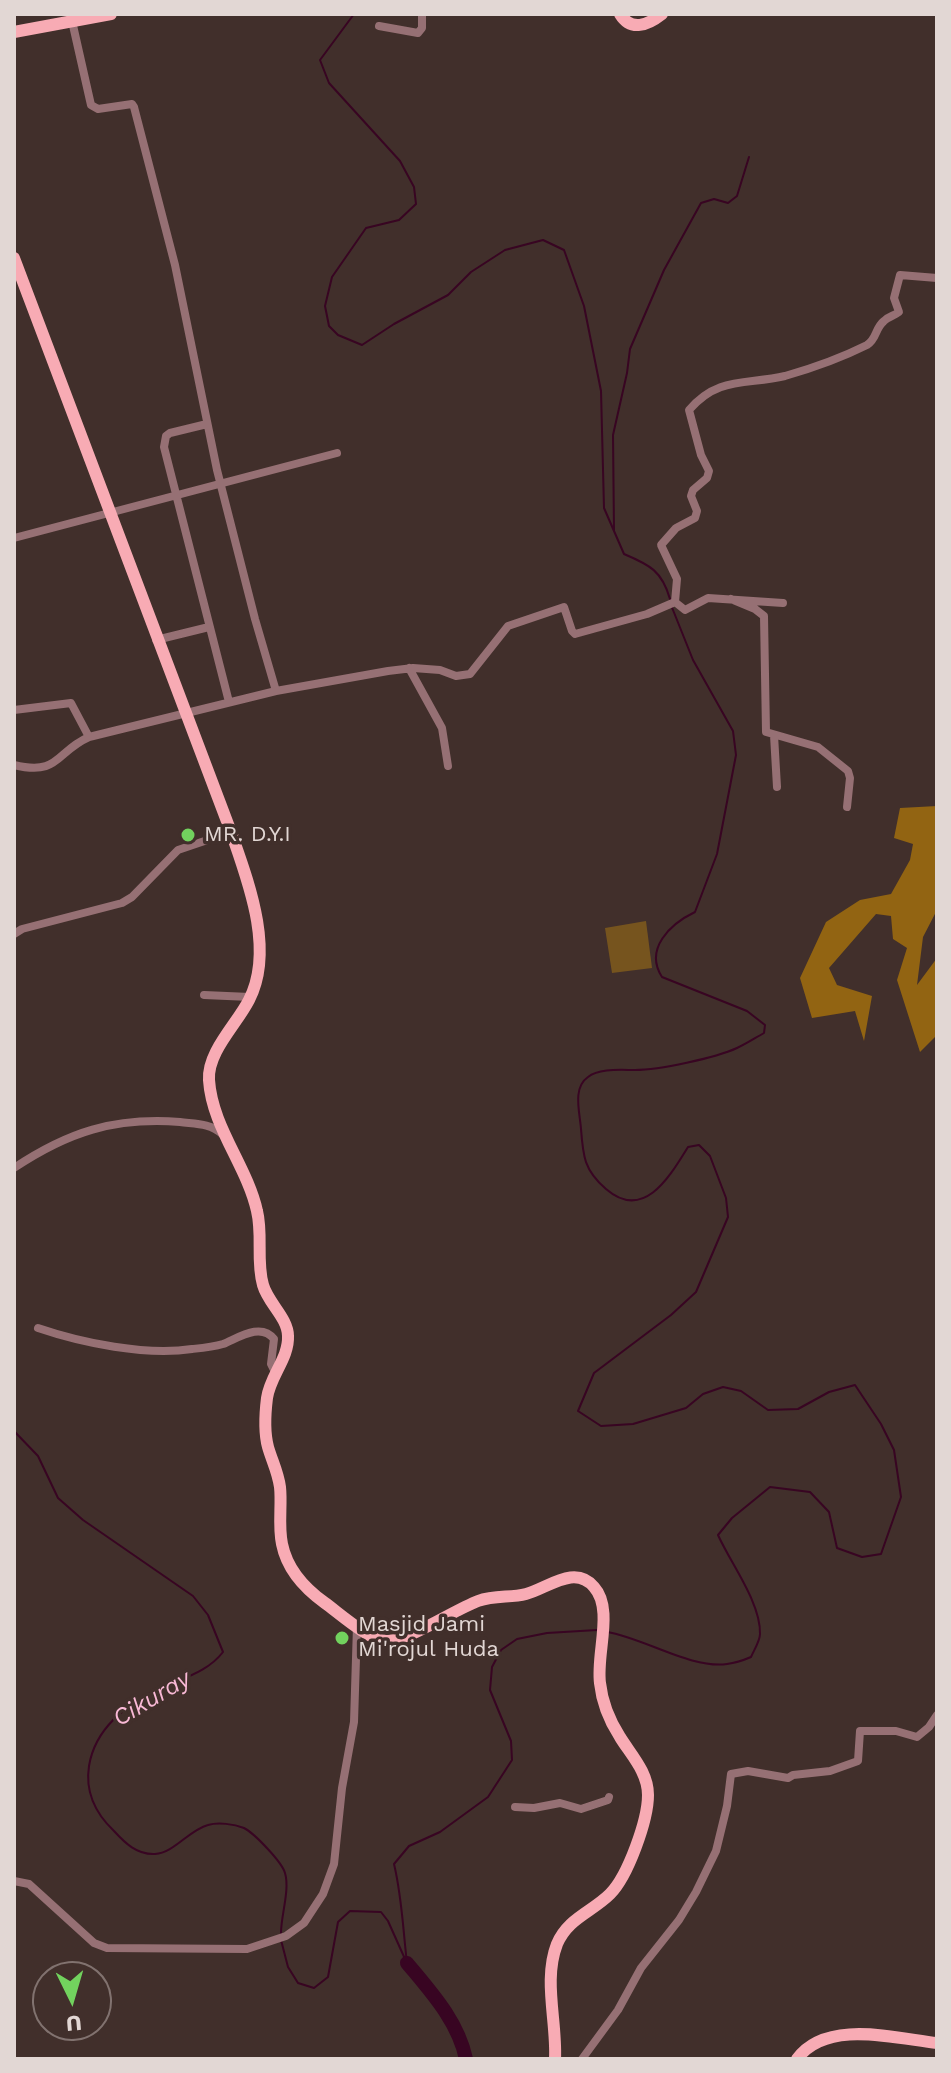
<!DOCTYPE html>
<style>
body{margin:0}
#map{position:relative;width:951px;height:2073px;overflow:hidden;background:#412f2b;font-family:"Work Sans",sans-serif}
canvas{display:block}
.frame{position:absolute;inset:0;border:16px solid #e2d7d4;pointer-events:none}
.north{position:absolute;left:32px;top:1961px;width:80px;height:80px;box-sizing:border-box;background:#412f2b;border:2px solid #81726f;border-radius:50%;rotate:175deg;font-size:22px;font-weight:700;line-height:32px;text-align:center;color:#e2d7d4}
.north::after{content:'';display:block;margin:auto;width:28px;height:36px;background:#72d25e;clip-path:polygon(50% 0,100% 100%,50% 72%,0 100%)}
</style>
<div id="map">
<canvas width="951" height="2073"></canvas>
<div class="frame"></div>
<div class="north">U</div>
</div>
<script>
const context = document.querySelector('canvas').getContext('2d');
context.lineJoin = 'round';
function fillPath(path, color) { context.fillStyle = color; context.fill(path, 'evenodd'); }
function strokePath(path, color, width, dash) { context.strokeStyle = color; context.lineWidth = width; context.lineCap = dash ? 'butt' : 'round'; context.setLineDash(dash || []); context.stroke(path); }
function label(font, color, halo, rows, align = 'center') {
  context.font = font + ' "Work Sans",sans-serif'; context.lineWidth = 7; context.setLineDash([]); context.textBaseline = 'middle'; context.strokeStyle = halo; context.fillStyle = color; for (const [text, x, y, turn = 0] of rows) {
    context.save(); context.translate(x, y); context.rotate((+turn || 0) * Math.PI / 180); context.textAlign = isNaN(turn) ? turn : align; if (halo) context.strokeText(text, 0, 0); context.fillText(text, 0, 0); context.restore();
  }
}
const green = new Path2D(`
 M 646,921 L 652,968 L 612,973 L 605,928 Z`);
const forest = new Path2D(`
 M 937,806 L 937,910 L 923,937 L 917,985 L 937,958 L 937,1035 L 920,1052 L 897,980 L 907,948 L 893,939 L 891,916 L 876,914 L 829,968 L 837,985 L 872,996 L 864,1041 L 855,1011 L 812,1018 L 800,978 L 826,922 L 860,900 L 891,894 L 910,860 L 913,844 L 894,838 L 900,808 Z`);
const stream = new Path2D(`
 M 354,14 L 320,60 L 329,83 L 400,161 L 414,187 L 416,204 L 399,220 L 366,228 L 332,277 L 325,306 L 329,326 L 338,335 L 362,345 L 394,324 L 448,295 L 471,272 L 505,250 L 543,240 L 564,250 L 584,306 L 601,391 L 604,508 L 624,554 C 650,565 662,571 670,599
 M 614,531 L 613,435 L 627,373 L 630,349 L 664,270 L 701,203 L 714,199 L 728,203 L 737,196 L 749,157
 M 14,1431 L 38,1456 L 58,1498 L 83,1520 L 193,1596 L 208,1615 L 223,1652 C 210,1669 190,1676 171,1684 C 134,1699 96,1723 89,1766 C 85,1792 95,1813 114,1831 C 125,1843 137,1855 155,1854 C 174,1853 189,1830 208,1825 C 218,1822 234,1824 244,1828 C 254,1833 282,1862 285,1873 C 290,1890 281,1915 281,1933
 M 607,1632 C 644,1638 691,1669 727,1664 C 735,1663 744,1660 751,1657 C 754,1650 760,1641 760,1634 C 761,1603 731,1564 718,1535 L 732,1518 L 770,1487 L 810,1492 L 829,1512 L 837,1548 L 862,1557 L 881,1554 L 901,1497 L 894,1450 L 881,1424 L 855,1385 L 829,1392 L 798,1409 L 768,1410 L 741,1391 L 723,1387 L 703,1394 L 686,1408 L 633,1424 L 601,1426 L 578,1411 L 594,1373 L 671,1315 L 696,1292 L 728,1217 L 726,1198 L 710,1156 L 699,1145 L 688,1147 C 670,1176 644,1222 606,1189 C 584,1170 583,1156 581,1129 C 580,1113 572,1088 588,1077 C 599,1068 621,1070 635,1070 C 659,1070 715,1058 737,1048 C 746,1044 755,1038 764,1033 L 765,1025 L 747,1011 L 662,977 C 644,949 670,924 695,912 L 717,854 L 736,755 L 733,731 L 693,660 L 671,605
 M 281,1940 L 288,1967 L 298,1983 L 314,1988 L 328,1977 L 338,1922 L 350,1911 L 381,1912 L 388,1921 L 405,1959
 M 407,1963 C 403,1930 402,1897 394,1864 L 409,1846 L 440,1832 L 488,1797 L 512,1760 L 511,1741 L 490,1690 L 492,1667 L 501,1650 L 517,1639 L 547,1633 L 597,1630`);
const river = new Path2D(`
 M 407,1963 C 431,1992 458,2021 466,2059`);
const street = new Path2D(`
 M 72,21 L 91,105 L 98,109 L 132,104 L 134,107 L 175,265 L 217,470 L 255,619 L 276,691
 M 379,26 L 418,33 L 422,28 L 422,14
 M 207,424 L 170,433 L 166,436 L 164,447 L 229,702
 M 14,538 L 337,453
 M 731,599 L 755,609 L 764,616 L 766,732 L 818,747 L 848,771 L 850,778 L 847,807
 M 675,602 L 677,579 L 661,545 L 676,528 L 695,518 L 697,511 L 691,496 L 693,490 L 707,478 L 709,471 L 701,455 L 689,410 C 718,376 746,385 785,376 C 813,368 841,358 867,345 C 877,339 875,328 884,321 C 889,316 894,316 899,312 L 894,298 L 900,275 L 937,278
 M 675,602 L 685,610 L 708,598 L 783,603
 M 156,640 L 209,627
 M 409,668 L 442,728 L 448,766
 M 14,710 L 71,703 L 89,737
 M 774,735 L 777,787
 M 14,765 C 60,776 55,752 89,737 L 276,691 L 388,671 L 413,668 L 440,670 L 456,676 L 470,674 L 508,626 L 564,607 L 572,631 L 575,634 L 647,614 L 675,602
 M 14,934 L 22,929 L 122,903 L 132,897 L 178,850 L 231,832
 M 204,995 L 250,997
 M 14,1168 C 68,1132 114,1117 180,1122 C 196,1124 210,1123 222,1134
 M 38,1328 C 82,1343 146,1356 192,1349 C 202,1348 213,1347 223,1344 C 238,1338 261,1322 274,1339 L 271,1364 L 275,1372
 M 515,1807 L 534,1808 L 560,1803 L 581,1809 L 608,1800 L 609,1797
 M 14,1881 L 29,1884 L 94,1943 L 107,1948 L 247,1949 L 286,1936 L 304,1923 L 323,1894 L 334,1864 L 342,1788 L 354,1722 L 357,1626
 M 582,2059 L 618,2010 L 641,1968 L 679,1920 L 696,1892 L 716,1851 L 727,1806 L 731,1774 L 748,1771 L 788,1778 L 793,1775 L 830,1771 L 858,1761 L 860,1731 L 896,1731 L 917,1737 L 929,1727 L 937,1715`);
const primary = new Path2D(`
 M 620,14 C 631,32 648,25 662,14
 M 14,32 L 111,14
 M 14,258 L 231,832 C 248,881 275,950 249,1000 C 237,1024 207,1052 209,1080 C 212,1127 247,1166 257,1211 C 263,1235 256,1261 263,1285 C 268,1303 288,1318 288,1336 C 289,1358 270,1376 267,1398 C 265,1414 264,1432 268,1447 C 272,1461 278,1472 280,1487 C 282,1505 278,1525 282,1544 C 287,1569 304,1588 325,1603 C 339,1613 370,1641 387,1641 C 410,1640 454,1610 478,1601 C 495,1595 510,1598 526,1594 C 548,1588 575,1564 594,1587 C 614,1609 596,1654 600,1683 C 602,1702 609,1720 620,1737 C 631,1755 648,1772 648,1795 C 648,1820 628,1876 610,1894 C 592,1912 568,1918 557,1944 C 543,1980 557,2022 555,2059
 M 797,2059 C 826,2019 894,2038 937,2043`);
const markers = [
 [188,835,8,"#72d25e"],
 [342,1638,8,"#72d25e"]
];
const poiNames = [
 ["MR. D.Y.I",204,835],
 ["Masjid Jami",358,1625],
 ["Mi'rojul Huda",358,1650]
];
const waterNames = [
 ["Cikuray",152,1699,-31]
];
fillPath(green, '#76541e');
fillPath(forest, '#926412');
strokePath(stream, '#380522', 2);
strokePath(river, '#380522', 14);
strokePath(street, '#967074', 8);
strokePath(primary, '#f8abb4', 12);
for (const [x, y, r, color] of markers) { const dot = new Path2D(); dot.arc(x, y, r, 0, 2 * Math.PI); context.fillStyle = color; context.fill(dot); strokePath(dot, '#412f2b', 3); }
label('22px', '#e2d7d4', '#412f2b', poiNames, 'left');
label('italic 24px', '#f9b9d6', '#412f2b', waterNames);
</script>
